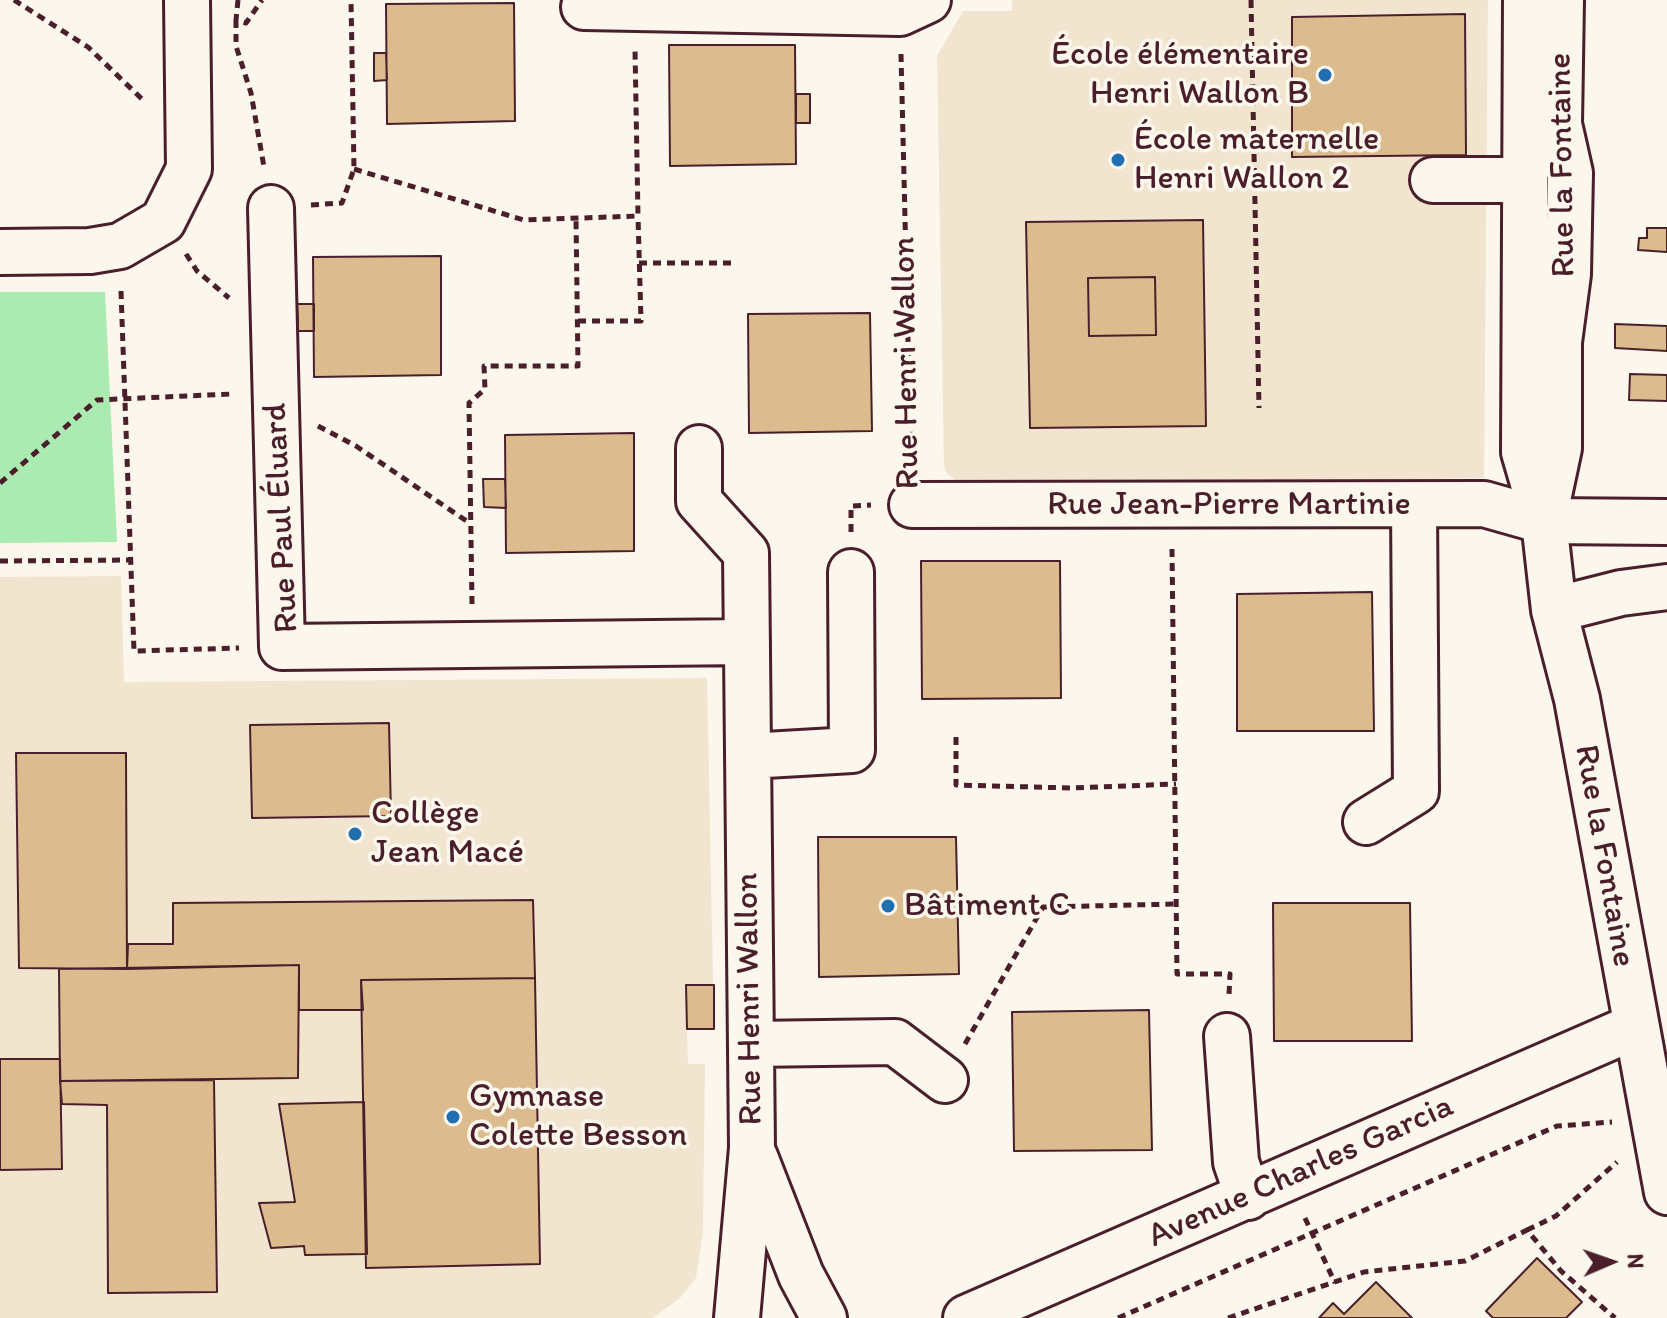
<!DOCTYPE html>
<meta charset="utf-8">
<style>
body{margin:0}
#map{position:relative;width:1667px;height:1318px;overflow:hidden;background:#fbf7ec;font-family:Itim,sans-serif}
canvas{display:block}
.north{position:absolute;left:1571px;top:1222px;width:80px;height:80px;-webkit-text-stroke:6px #fbf7ec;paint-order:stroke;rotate:88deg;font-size:22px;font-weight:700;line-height:32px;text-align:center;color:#4a1f2b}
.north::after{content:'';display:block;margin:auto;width:28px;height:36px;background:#4a1f2b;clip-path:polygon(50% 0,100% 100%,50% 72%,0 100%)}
</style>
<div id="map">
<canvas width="1667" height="1318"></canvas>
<div class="north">N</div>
</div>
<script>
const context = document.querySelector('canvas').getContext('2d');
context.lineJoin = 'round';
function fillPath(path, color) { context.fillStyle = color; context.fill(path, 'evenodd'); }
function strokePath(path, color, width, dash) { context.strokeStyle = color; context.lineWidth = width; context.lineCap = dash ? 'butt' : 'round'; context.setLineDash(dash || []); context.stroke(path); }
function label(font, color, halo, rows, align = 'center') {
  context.font = font + ' Itim,sans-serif'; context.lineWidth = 7; context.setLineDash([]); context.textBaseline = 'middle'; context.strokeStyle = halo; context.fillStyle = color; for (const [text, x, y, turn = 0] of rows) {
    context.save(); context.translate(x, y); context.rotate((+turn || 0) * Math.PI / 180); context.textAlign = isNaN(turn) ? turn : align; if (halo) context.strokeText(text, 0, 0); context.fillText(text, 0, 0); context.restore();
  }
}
const built = new Path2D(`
 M 1012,0 L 1488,0 L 1484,478 L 965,486 L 947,474 L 944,466 L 937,56 L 963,11 L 1012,11 Z
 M 121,576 L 124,682 L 707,678 L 714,1029 L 687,1030 L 688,1064 L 705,1064 L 703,1231 L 696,1278 L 680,1298 L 653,1318 L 0,1318 L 0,577 Z`);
const green = new Path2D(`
 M 0,292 L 105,292 L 117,542 L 0,543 Z`);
const building = new Path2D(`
 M 514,3 L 515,121 L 387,124 L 386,4 Z
 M 1465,14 L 1466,155 L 1292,157 L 1292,17 Z
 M 669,45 L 795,45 L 796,164 L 670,166 Z
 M 374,53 L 386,53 L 387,80 L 374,81 Z
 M 796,94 L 810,94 L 810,123 L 796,123 Z
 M 1203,220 L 1206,426 L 1030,428 L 1026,222 ZM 1155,277 L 1156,335 L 1089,336 L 1088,278 Z
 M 1647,228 L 1667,228 L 1667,252 L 1638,250 L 1639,238 L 1647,238 Z
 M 441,256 L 441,375 L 314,377 L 313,257 Z
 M 1155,277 L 1156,335 L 1089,336 L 1088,278 Z
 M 297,304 L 314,304 L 314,331 L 298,331 Z
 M 870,313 L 872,431 L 749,433 L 748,314 Z
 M 1615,324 L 1667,326 L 1667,351 L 1615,348 Z
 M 1630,374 L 1667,375 L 1667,401 L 1629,400 Z
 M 634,433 L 634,551 L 506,553 L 505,435 Z
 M 483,479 L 505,479 L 506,508 L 484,507 Z
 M 921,561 L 1060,561 L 1061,698 L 922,699 Z
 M 1372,592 L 1374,731 L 1237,731 L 1237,594 Z
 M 389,723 L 391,816 L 252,818 L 250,725 Z
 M 16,753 L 126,753 L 127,969 L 19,968 Z
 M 818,837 L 956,837 L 959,974 L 819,977 Z
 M 533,900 L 535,978 L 361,980 L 363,1010 L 299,1010 L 299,965 L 127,969 L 128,944 L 173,944 L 173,903 Z
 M 1273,903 L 1410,903 L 1412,1041 L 1274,1041 Z
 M 299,965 L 298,1078 L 60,1081 L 59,969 Z
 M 535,978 L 540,1264 L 366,1268 L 361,980 Z
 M 686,985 L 714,985 L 714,1029 L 687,1029 Z
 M 1149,1010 L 1152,1150 L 1014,1151 L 1012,1012 Z
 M 0,1059 L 60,1059 L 62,1169 L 0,1170 Z
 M 214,1080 L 217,1292 L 108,1293 L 107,1105 L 62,1104 L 60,1081 Z
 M 364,1102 L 367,1254 L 305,1255 L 304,1246 L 271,1248 L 259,1203 L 295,1202 L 279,1104 Z
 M 1537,1258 L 1582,1302 L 1566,1318 L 1493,1318 L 1486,1311 Z
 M 1376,1282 L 1412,1318 L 1319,1318 L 1333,1303 L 1344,1314 Z`);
const path = new Path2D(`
 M 14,0 L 88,47 L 145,102
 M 238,0 L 236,20 L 246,23 L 262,0
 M 1251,0 L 1259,408
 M 236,20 L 236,46 L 251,93 L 264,167
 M 901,54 L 911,464
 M 354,169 L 524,220 L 638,216 L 635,49
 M 311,205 L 342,203 L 354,169 L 351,0
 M 186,254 L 197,271 L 229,298
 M 639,263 L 737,263
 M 121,291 L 134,651 L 239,648
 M 578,321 L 641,321 L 638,216
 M 318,426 L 356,446 L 471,524
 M 0,483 L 97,400 L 232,394
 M 851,532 L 851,506 L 871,505
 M 1172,549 L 1177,974 L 1230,974 L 1229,995
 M 0,561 L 131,560
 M 472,604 L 469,403 L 485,389 L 484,366 L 578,366 L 576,219
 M 956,737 L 956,785 L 1072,788 L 1176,784
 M 965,1044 L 1043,907 L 1176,904
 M 1305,1218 L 1335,1283
 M 1527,1230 L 1556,1216 L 1617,1162
 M 1118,1318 L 1557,1126 L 1612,1122
 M 1228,1318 L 1364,1272 L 1465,1261 L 1527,1230 L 1561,1271 L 1615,1318`);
const minor = new Path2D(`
 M 1526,0 L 1524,452 L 1544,521 L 1554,610 L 1577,699 L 1667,1192
 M 584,7 L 900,13 L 928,0
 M 1433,180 L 1525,180
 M 271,208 L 282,647 L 747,642
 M 0,252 L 90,251 L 120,246 L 163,221 L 189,169 L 187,0
 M 699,448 L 699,501 L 746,553 L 752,1148 L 737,1318
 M 912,505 L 1484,504 L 1544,521 L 1667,522
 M 1545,514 L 1559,448 L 1559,342 L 1568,274 L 1570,173 L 1559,124 L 1561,0
 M 1554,610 L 1621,593 L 1667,587
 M 748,756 L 852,750 L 851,572
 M 1366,822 L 1416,791 L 1414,506
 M 1227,1036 L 1236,1162 L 1248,1197
 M 751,1044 L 895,1042 L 945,1080
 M 755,1157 L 801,1275 L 824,1318
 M 966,1318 L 1636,1026`);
const markers = [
 [1325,75,8,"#1f6fb2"],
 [1118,160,8,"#1f6fb2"],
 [355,834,8,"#1f6fb2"],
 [888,906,8,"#1f6fb2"],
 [453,1117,8,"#1f6fb2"]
];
const poiNames = [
 ["École élémentaire",1309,55,"right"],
 ["Henri Wallon B",1309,94,"right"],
 ["École maternelle",1134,140],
 ["Henri Wallon 2",1134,179],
 ["Collège",371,814],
 ["Jean Macé",371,853],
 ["Bâtiment C",904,906],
 ["Gymnase",469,1097],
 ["Colette Besson",469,1136]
];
const streetNames = [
 ["Rue la Fontaine",1563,165,-91],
 ["Rue Henri Wallon",907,363,-91],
 ["Rue Jean-Pierre Martinie",1229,505],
 ["Rue Paul Éluard",282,518,-93],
 ["Rue la Fontaine",1604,856,80],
 ["Rue Henri Wallon",750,999,-91],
 ["Avenue Charles Garcia",1301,1172,-24]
];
fillPath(built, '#f2e5d0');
fillPath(green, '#abeab1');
fillPath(building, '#dcbc8f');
strokePath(building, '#4a1f2b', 2);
strokePath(minor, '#4a1f2b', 50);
strokePath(path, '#4a1f2b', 5, [8, 6]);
strokePath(minor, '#fbf7ec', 44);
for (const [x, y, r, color] of markers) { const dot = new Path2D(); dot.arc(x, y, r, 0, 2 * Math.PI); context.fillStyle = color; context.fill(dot); strokePath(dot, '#fbf7ec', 3); }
label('34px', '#4a1f2b', '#fbf7ec', poiNames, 'left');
label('34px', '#4a1f2b', '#fbf7ec', streetNames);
</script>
